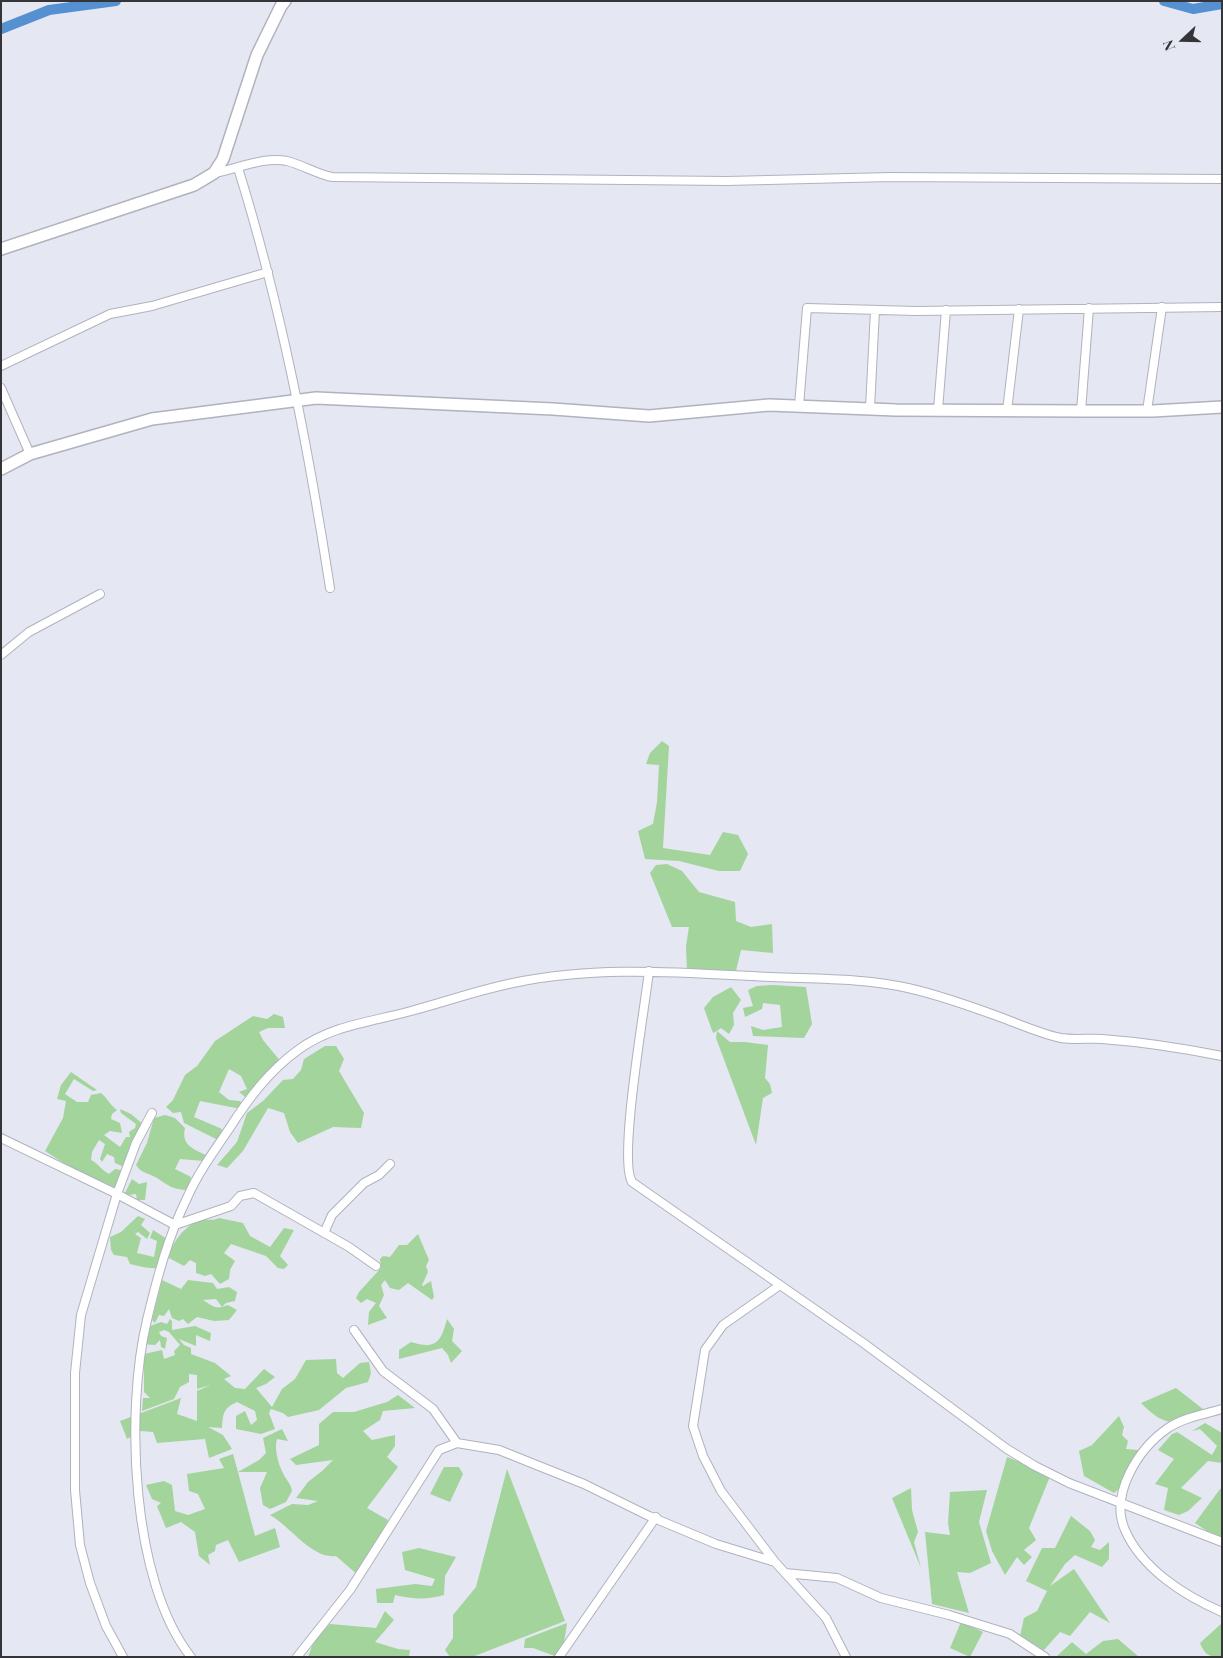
<!DOCTYPE html>
<style>
body{margin:0}
#map{position:relative;width:1223px;height:1658px;overflow:hidden;background:#e5e7f2;font-family:"Playfair Display",serif}
canvas{display:block}
.frame{position:absolute;inset:0;border:2px solid #343439;pointer-events:none}
.north{position:absolute;left:1158px;top:15px;width:50px;height:50px;-webkit-text-stroke:4px #e5e7f2;paint-order:stroke;rotate:249deg;font-size:14px;font-weight:700;line-height:20px;text-align:center;color:#343439}
.north::after{content:'';display:block;margin:auto;width:18px;height:22px;background:#343439;clip-path:polygon(50% 0,100% 100%,50% 72%,0 100%)}
</style>
<div id="map">
<canvas width="1223" height="1658"></canvas>
<div class="frame"></div>
<div class="north">N</div>
</div>
<script>
const context = document.querySelector('canvas').getContext('2d');
context.lineJoin = 'round';
function fillPath(path, color) { context.fillStyle = color; context.fill(path, 'evenodd'); }
function strokePath(path, color, width, dash) { context.strokeStyle = color; context.lineWidth = width; context.lineCap = dash ? 'butt' : 'round'; context.setLineDash(dash || []); context.stroke(path); }
const green = new Path2D(`
 M 662,741 L 669,746 L 663,848 L 710,855 L 723,832 L 738,835 L 748,854 L 740,871 L 719,871 L 679,861 L 645,859 L 638,831 L 653,824 L 657,802 L 659,765 L 646,764 L 650,753 Z
 M 667,864 L 682,871 L 699,892 L 735,902 L 736,921 L 751,927 L 772,924 L 773,953 L 741,950 L 735,975 L 687,972 L 686,946 L 689,927 L 672,927 L 650,873 L 656,865 Z
 M 773,985 L 806,987 L 812,1024 L 804,1038 L 753,1036 L 751,1026 L 763,1030 L 782,1027 L 780,1005 L 763,1003 L 762,1009 L 745,1017 L 743,1008 L 753,1006 L 748,990 L 757,986 Z
 M 731,987 L 741,1000 L 733,1013 L 734,1025 L 729,1034 L 721,1028 L 717,1031 L 730,1042 L 745,1042 L 768,1045 L 765,1078 L 770,1084 L 772,1093 L 763,1098 L 756,1145 L 716,1038 L 717,1031 L 713,1033 L 704,1008 L 713,997 Z
 M 274,1014 L 283,1017 L 285,1028 L 268,1028 L 259,1032 L 263,1040 L 282,1063 L 249,1100 L 239,1092 L 247,1089 L 241,1076 L 229,1069 L 219,1092 L 229,1100 L 240,1101 L 244,1105 L 236,1108 L 200,1101 L 194,1117 L 222,1129 L 220,1141 L 184,1123 L 181,1112 L 173,1113 L 166,1107 L 173,1100 L 185,1075 L 197,1066 L 215,1041 L 253,1016 L 267,1019 Z
 M 325,1046 L 336,1046 L 344,1059 L 339,1071 L 364,1113 L 361,1128 L 333,1127 L 298,1143 L 290,1132 L 284,1113 L 268,1108 L 243,1151 L 227,1168 L 217,1165 L 237,1142 L 247,1113 L 263,1101 L 283,1080 L 293,1079 L 301,1070 L 304,1059 Z
 M 71,1072 L 97,1090 L 93,1091 L 74,1079 L 65,1094 L 77,1102 L 88,1102 L 91,1095 L 101,1093 C 108,1099 110,1105 117,1110 L 112,1114 L 111,1119 L 120,1123 L 122,1133 L 110,1131 L 104,1135 L 120,1147 L 126,1137 L 130,1137 L 129,1132 L 135,1128 L 136,1124 L 121,1113 L 120,1109 L 131,1114 L 144,1125 L 129,1151 L 124,1167 L 115,1163 L 114,1157 L 107,1154 L 102,1162 L 100,1159 L 105,1144 L 99,1140 L 92,1152 L 91,1160 C 98,1163 101,1170 109,1174 L 115,1169 L 127,1171 L 112,1194 L 45,1151 L 63,1118 L 66,1101 L 57,1099 L 61,1085 Z
 M 165,1115 L 175,1118 L 185,1128 C 181,1145 193,1149 206,1155 L 204,1161 L 180,1159 L 175,1169 L 191,1177 L 187,1190 C 174,1190 167,1185 157,1178 C 149,1173 142,1174 136,1165 L 147,1143 L 154,1118 Z
 M 132,1179 L 139,1184 L 147,1182 L 145,1200 L 137,1200 L 136,1194 L 128,1195 L 125,1202 L 121,1201 Z
 M 138,1216 L 145,1219 L 141,1225 L 150,1233 L 147,1239 L 138,1232 L 135,1234 L 141,1238 L 137,1253 L 154,1257 L 157,1241 L 150,1238 L 153,1230 L 167,1239 L 166,1267 C 155,1270 141,1267 130,1264 L 127,1257 L 114,1255 L 111,1250 L 110,1237 L 121,1232 Z
 M 219,1218 L 243,1223 L 250,1236 L 270,1247 L 284,1228 L 294,1230 L 280,1256 L 288,1265 L 284,1269 L 278,1268 L 266,1256 L 231,1244 L 224,1253 L 235,1261 L 230,1270 L 229,1279 L 220,1284 L 211,1274 L 205,1276 L 196,1273 L 196,1263 L 190,1260 L 184,1266 L 169,1258 C 171,1243 186,1223 203,1220 C 209,1219 213,1221 219,1218 Z
 M 418,1234 L 429,1260 L 426,1266 L 428,1272 L 422,1285 L 423,1286 L 431,1281 L 434,1297 L 432,1300 L 408,1283 L 399,1290 L 390,1288 L 385,1280 L 381,1285 L 384,1295 L 379,1306 L 387,1318 L 368,1325 L 369,1312 L 376,1303 L 367,1299 L 361,1303 L 356,1298 L 359,1292 L 381,1268 L 380,1259 L 383,1256 L 390,1257 L 399,1245 L 407,1245 Z
 M 162,1280 L 181,1289 L 188,1280 L 213,1283 L 217,1289 L 229,1287 L 237,1292 L 235,1301 L 226,1303 L 222,1307 L 216,1299 L 203,1300 C 214,1307 216,1310 228,1305 L 237,1310 L 229,1320 L 214,1321 L 197,1317 L 188,1324 L 183,1319 L 179,1321 L 172,1318 L 169,1309 L 164,1316 L 159,1315 L 155,1323 L 152,1320 Z
 M 170,1319 L 172,1321 L 172,1330 L 195,1326 L 211,1333 L 210,1341 L 196,1335 L 196,1346 L 179,1339 L 184,1345 L 191,1348 L 191,1354 L 215,1363 L 231,1376 L 224,1379 L 235,1388 L 245,1389 L 264,1369 L 275,1377 L 266,1384 L 256,1388 L 272,1407 L 282,1389 L 295,1379 L 306,1360 L 336,1359 L 337,1373 L 343,1378 L 360,1363 L 369,1362 L 371,1373 L 368,1382 L 346,1388 L 319,1410 L 288,1417 L 283,1413 L 271,1409 L 269,1413 L 275,1429 L 261,1434 L 236,1429 L 236,1416 L 245,1411 L 251,1425 L 257,1420 L 255,1411 L 237,1402 C 223,1408 223,1414 222,1428 L 208,1427 L 223,1435 L 232,1449 L 209,1458 L 205,1439 L 157,1443 L 153,1432 L 141,1431 L 127,1439 L 120,1421 L 181,1398 L 177,1414 L 197,1421 L 197,1391 L 210,1385 L 197,1389 L 197,1375 L 189,1374 L 189,1382 L 180,1387 L 174,1399 L 142,1411 L 143,1398 L 150,1398 L 144,1392 L 144,1354 L 162,1350 L 164,1359 L 175,1355 L 174,1351 L 180,1345 L 169,1332 L 164,1330 L 159,1332 L 161,1336 L 167,1338 L 165,1349 L 161,1347 L 160,1340 L 155,1345 L 142,1344 L 140,1339 L 149,1332 L 150,1326 L 161,1322 L 167,1324 Z
 M 447,1319 L 454,1329 L 452,1341 L 462,1351 L 451,1363 L 448,1355 L 442,1348 L 399,1359 L 399,1350 L 411,1342 C 436,1350 441,1342 447,1319 Z
 M 1176,1388 L 1208,1413 C 1176,1424 1166,1429 1141,1403 Z
 M 398,1395 L 415,1408 L 383,1411 L 380,1420 L 363,1431 L 372,1440 L 395,1435 L 395,1446 L 387,1457 L 398,1467 L 367,1508 L 388,1520 L 359,1576 L 336,1556 C 312,1559 291,1527 270,1515 L 292,1504 L 308,1505 L 318,1501 L 296,1498 L 308,1482 L 322,1471 L 333,1460 L 296,1465 L 290,1459 L 319,1445 L 319,1424 L 333,1412 L 354,1412 L 387,1402 Z
 M 1119,1416 L 1124,1427 L 1122,1435 L 1128,1441 L 1126,1449 L 1138,1450 C 1140,1466 1127,1484 1114,1493 L 1084,1476 L 1079,1451 L 1092,1445 Z
 M 1205,1423 L 1222,1433 L 1222,1463 L 1208,1461 L 1181,1488 L 1202,1498 L 1188,1511 L 1179,1515 L 1164,1510 L 1168,1488 L 1155,1484 L 1174,1459 L 1158,1450 L 1172,1434 L 1177,1432 L 1212,1455 L 1217,1446 L 1200,1429 L 1192,1431 Z
 M 282,1429 L 288,1441 L 277,1439 C 274,1448 278,1464 283,1473 C 286,1480 291,1483 292,1491 L 286,1502 L 270,1509 L 263,1505 L 260,1488 L 267,1472 L 238,1472 L 255,1536 L 275,1528 L 280,1547 L 239,1562 L 228,1540 L 216,1545 L 215,1551 L 208,1555 L 210,1565 L 199,1556 L 195,1532 L 181,1522 L 166,1528 L 157,1506 L 161,1503 L 152,1499 L 146,1485 L 164,1481 L 172,1485 L 175,1511 L 188,1515 L 205,1509 L 198,1494 L 189,1491 L 187,1474 L 224,1468 L 219,1459 L 233,1454 L 238,1472 L 259,1460 L 266,1453 L 263,1438 Z
 M 1007,1457 L 1051,1474 L 1029,1528 L 1036,1540 L 1024,1550 L 1032,1557 L 1024,1565 L 1017,1557 L 1005,1575 L 992,1551 L 986,1531 Z
 M 444,1467 L 459,1467 L 463,1474 L 450,1502 L 430,1494 Z
 M 507,1469 L 565,1621 L 472,1657 L 450,1657 L 445,1650 L 453,1638 L 453,1615 L 476,1587 Z
 M 911,1488 L 912,1510 L 918,1532 L 914,1542 L 921,1568 L 892,1498 Z
 M 1220,1489 L 1222,1489 L 1222,1541 L 1195,1523 Z
 M 987,1490 L 979,1522 L 991,1563 L 970,1573 L 957,1572 L 969,1613 L 932,1604 L 925,1532 L 950,1535 L 948,1523 L 950,1492 Z
 M 1071,1516 L 1090,1531 L 1095,1540 L 1091,1547 L 1100,1550 L 1109,1542 L 1109,1559 L 1102,1567 L 1075,1555 L 1065,1564 L 1050,1586 L 1074,1569 L 1110,1623 L 1090,1612 L 1070,1636 L 1060,1632 L 1044,1650 L 1020,1636 L 1024,1618 L 1037,1611 L 1047,1591 L 1026,1581 L 1042,1548 L 1055,1548 Z
 M 419,1548 L 456,1557 L 445,1576 L 444,1595 C 427,1600 413,1599 395,1595 L 393,1603 L 377,1603 L 376,1589 L 415,1584 L 432,1586 L 435,1579 L 405,1570 L 402,1552 Z
 M 385,1611 L 394,1620 L 375,1642 L 398,1649 L 410,1650 L 409,1657 L 308,1657 L 314,1641 L 330,1624 L 376,1628 Z
 M 961,1622 L 983,1632 L 970,1657 L 950,1648 Z
 M 567,1623 L 564,1643 L 555,1656 L 533,1648 L 524,1648 L 525,1639 Z
 M 1222,1623 L 1222,1657 C 1209,1657 1205,1655 1200,1643 Z
 M 1118,1639 L 1139,1657 L 1056,1657 L 1072,1642 L 1086,1654 L 1103,1641 Z`);
const canal = new Path2D(`
 M 1164,1 L 1193,9 L 1222,4
 M 1,29 L 49,10 L 116,1`);
const minor = new Path2D(`
 M 238,168 C 281,306 308,446 330,588
 M 214,173 C 237,169 264,156 287,161 C 303,165 316,174 332,177 L 727,181 L 891,177 L 1222,179
 M 1,366 L 110,314 L 152,306 L 268,272
 M 1,388 L 30,454
 M 799,406 L 807,308 L 916,311 L 1222,307
 M 870,408 L 875,310
 M 938,410 L 946,310
 M 1007,411 L 1019,309
 M 1081,411 L 1089,308
 M 1147,411 L 1162,307
 M 1,655 L 29,632 L 100,594
 M 649,971 C 645,1007 618,1160 632,1182 L 862,1342 L 1007,1449 L 1035,1466 L 1069,1483 L 1222,1542
 M 1,1138 L 117,1194 L 175,1225 L 231,1206 L 240,1196 L 254,1193 L 349,1247 L 376,1266
 M 324,1233 L 332,1215 L 364,1183 L 379,1175 L 390,1164
 M 780,1285 L 723,1325 L 705,1350 L 693,1426 L 703,1456 L 721,1491 L 775,1562 L 826,1618 L 846,1657
 M 354,1330 L 383,1371 L 433,1409 L 457,1443
 M 1222,1409 C 1204,1414 1183,1418 1168,1428 C 1139,1448 1109,1494 1125,1530 C 1142,1569 1185,1596 1222,1612
 M 785,1573 L 837,1578 L 881,1598 L 949,1615 L 1010,1634 L 1045,1657
 M 123,1657 L 106,1626 L 90,1583 L 80,1545 L 75,1490 L 75,1373 L 81,1315 L 117,1194 L 136,1143 L 152,1113
 M 191,1657 C 131,1582 125,1411 147,1320 C 157,1278 168,1237 187,1198 C 198,1173 214,1151 229,1129 C 248,1099 269,1071 298,1050 C 332,1025 371,1022 411,1011 C 445,1002 478,990 513,983 C 598,965 684,973 771,977 C 816,979 863,978 908,988 C 939,995 970,1006 1000,1017 C 1019,1024 1041,1034 1061,1038 C 1074,1040 1089,1038 1102,1039 C 1142,1042 1182,1048 1222,1056
 M 297,1657 L 350,1590 L 439,1450 L 457,1443 L 499,1450 L 584,1484 L 649,1516 L 716,1544 L 775,1562
 M 559,1657 L 656,1517`);
const secondary = new Path2D(`
 M 1,249 L 194,185 L 214,173 L 223,159 L 257,55 L 281,6 L 285,1
 M 1,469 L 30,454 L 152,419 L 316,398 L 553,409 L 649,416 L 769,405 L 896,410 L 1081,411 L 1153,411 L 1222,407`);
fillPath(green, '#a2d49c');
strokePath(canal, '#5590d1', 10);
strokePath(minor, '#b0b2bd', 10);
strokePath(secondary, '#b0b2bd', 14);
strokePath(minor, '#fff', 8);
strokePath(secondary, '#fff', 11);
</script>
